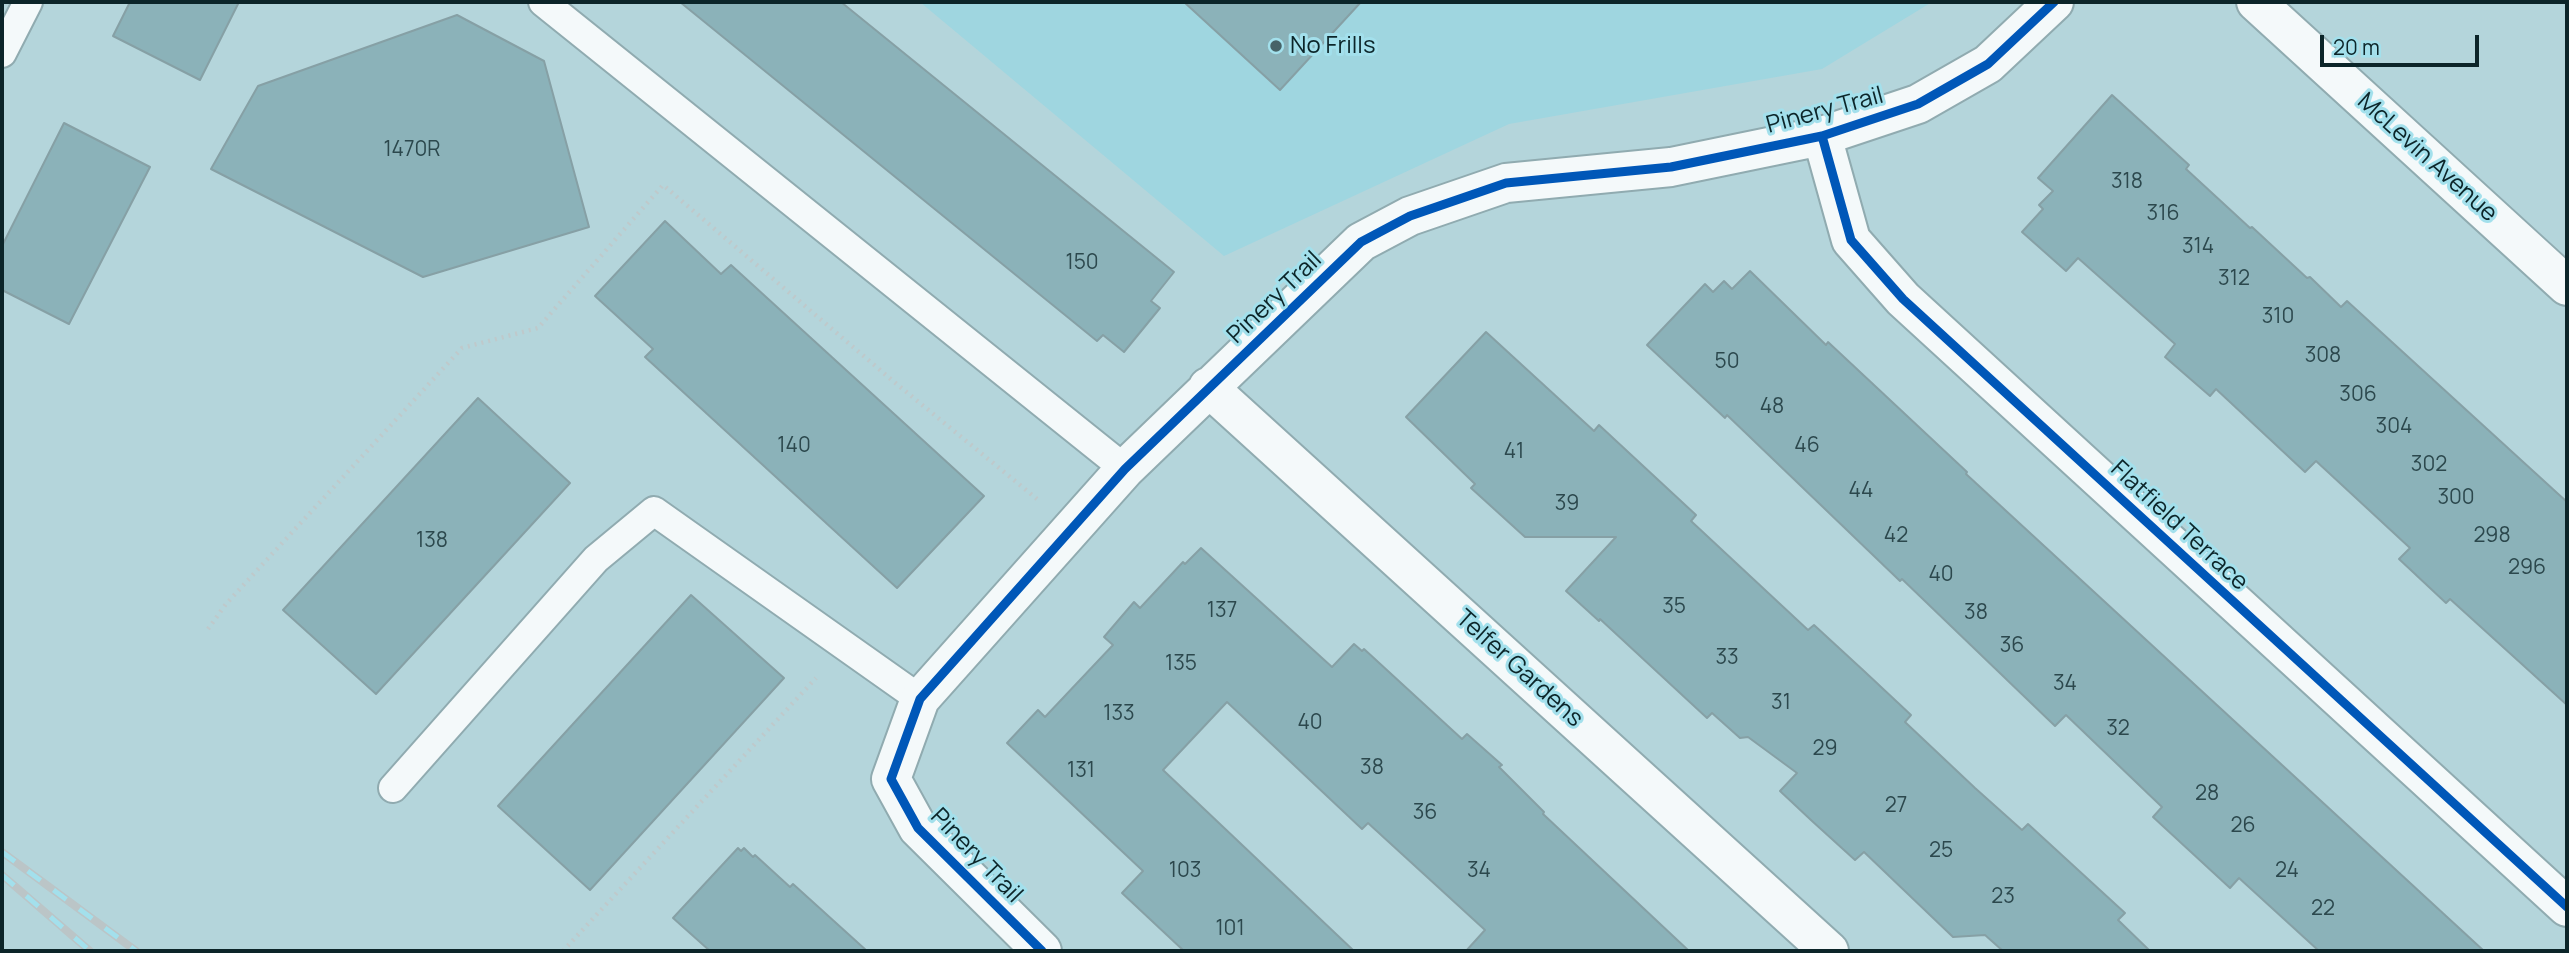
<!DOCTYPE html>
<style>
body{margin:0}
#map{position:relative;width:2569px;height:953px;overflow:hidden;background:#b4d5db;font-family:Manrope,sans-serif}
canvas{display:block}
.frame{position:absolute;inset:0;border:4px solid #0c2529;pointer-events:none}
.scale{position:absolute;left:2320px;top:35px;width:159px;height:32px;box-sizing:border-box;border:4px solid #0c2529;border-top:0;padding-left:9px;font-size:21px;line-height:24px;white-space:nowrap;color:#0c2529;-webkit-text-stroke:5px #a3e0ec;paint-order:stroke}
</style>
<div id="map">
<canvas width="2569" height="953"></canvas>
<div class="frame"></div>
<div class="scale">20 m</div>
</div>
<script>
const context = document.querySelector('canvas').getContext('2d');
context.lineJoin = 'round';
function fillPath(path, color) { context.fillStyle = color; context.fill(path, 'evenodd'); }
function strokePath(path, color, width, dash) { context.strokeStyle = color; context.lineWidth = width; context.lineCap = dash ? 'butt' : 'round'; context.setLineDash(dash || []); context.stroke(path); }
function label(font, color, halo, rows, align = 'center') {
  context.font = font + ' Manrope,sans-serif'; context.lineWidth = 6; context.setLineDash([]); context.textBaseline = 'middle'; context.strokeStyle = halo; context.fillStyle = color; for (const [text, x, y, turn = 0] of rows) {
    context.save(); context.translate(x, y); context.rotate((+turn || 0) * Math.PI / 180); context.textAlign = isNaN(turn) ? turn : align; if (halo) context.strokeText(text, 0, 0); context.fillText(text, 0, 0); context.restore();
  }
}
const built = new Path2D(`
 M 920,2 L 1932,2 L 1822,69 L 1509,124 L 1224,256 Z`);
const building = new Path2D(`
 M 130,2 L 239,2 L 200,80 L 113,36 Z
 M 680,2 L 841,2 L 1174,272 L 1151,301 L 1160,308 L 1124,352 L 1103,335 L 1097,341 Z
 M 1184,2 L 1361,2 L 1280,90 Z
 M 457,15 L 544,61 L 589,227 L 423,277 L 211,169 L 258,86 Z
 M 2112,95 L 2189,165 L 2186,169 L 2250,228 L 2252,227 L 2307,278 L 2310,277 L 2341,307 L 2347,301 L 2567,502 L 2567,705 L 2450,599 L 2446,603 L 2399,559 L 2410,548 L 2316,461 L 2305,472 L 2216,389 L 2210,396 L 2165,357 L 2175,344 L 2078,258 L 2066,271 L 2022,232 L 2043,209 L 2039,205 L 2053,191 L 2038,178 Z
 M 64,123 L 150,167 L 69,324 L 2,290 L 2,246 Z
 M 665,221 L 721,274 L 731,265 L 984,496 L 897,588 L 645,357 L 653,349 L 595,296 Z
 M 1750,271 L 1826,345 L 1828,342 L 1967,472 L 1966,474 L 2484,951 L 2319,951 L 2239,878 L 2230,888 L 2153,817 L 2162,807 L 2066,715 L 2055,726 L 1902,579 L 1900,581 L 1727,415 L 1725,418 L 1647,345 L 1705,284 L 1713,292 L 1724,281 L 1732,289 Z
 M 1486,332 L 1594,431 L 1599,425 L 1696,515 L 1691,521 L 1808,630 L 1814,625 L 1864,671 L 1911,715 L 1905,722 L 1975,788 L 2022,830 L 2028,824 L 2125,913 L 2118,920 L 2150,951 L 2003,951 L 1985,935 L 1953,937 L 1864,852 L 1855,860 L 1812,821 L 1780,791 L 1797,773 L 1748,737 L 1740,738 L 1712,713 L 1707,718 L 1600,619 L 1599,621 L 1566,591 L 1616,537 L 1525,537 L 1471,488 L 1475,484 L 1406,417 Z
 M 478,398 L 570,483 L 376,694 L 283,610 Z
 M 1201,548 L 1332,667 L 1354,644 L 1362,651 L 1364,649 L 1462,739 L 1467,734 L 1502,765 L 1499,767 L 1544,812 L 1543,814 L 1689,951 L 1466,951 L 1485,930 L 1368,823 L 1362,829 L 1227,702 L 1163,770 L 1354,951 L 1184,951 L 1122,893 L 1143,871 L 1007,743 L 1038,710 L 1045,717 L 1113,645 L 1104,637 L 1134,602 L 1140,608 L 1183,562 L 1185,564 Z
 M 691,595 L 784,678 L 590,890 L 498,806 Z
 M 738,848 L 741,851 L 744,848 L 753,857 L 755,855 L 790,887 L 793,884 L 867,951 L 710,951 L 673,918 Z`);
const path = new Path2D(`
 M 208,629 L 226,604 L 462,348 L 538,328 L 663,185 L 893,381 L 1037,499
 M 563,951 L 816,678`);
const lane = new Path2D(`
 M 543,2 L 1125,469
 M 2,53 L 28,2
 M 393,788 L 596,559 L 654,511 L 920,699`);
const street = new Path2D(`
 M 1822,136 L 1851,240 L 1903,299 L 2567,907
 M 1208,387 L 1829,951
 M 1042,951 L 918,828 L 891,779 L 920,699 L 1125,469 L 1361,242 L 1410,216 L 1506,183 L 1671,167 L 1822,136 L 1918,104 L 1988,64 L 2054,2`);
const secondary = new Path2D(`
 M 2256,2 L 2567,286`);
const rail = new Path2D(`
 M 2,852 L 136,951
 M 2,875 L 90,951`);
const cycleway = new Path2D(`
 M 1822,136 L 1851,240 L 1903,299 L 2567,907
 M 1042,951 L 918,828 L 891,779 L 920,699 L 1125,469 L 1361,242 L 1410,216 L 1506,183 L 1671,167 L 1822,136 L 1918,104 L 1988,64 L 2054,2`);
const markers = [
 [1276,46,7,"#476367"]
];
const numberNames = [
 ["1470R",412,150],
 ["318",2127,182],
 ["316",2163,214],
 ["314",2198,247],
 ["150",1082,263],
 ["312",2234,279],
 ["310",2278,317],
 ["308",2323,356],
 ["50",1727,362],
 ["306",2358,395],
 ["48",1772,407],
 ["304",2394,427],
 ["140",794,446],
 ["46",1807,446],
 ["41",1514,452],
 ["302",2429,465],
 ["44",1861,491],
 ["300",2456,498],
 ["39",1567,504],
 ["42",1896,536],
 ["298",2492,536],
 ["138",432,541],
 ["296",2527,568],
 ["40",1941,575],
 ["35",1674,607],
 ["137",1222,611],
 ["38",1976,613],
 ["36",2012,646],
 ["33",1727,658],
 ["135",1181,664],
 ["34",2065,684],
 ["31",1781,703],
 ["133",1119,714],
 ["40",1310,723],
 ["32",2118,729],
 ["29",1825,749],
 ["38",1372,768],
 ["131",1081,771],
 ["28",2207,794],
 ["27",1896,806],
 ["36",1425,813],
 ["26",2243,826],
 ["25",1941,851],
 ["103",1185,871],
 ["34",1479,871],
 ["24",2287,871],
 ["23",2003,897],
 ["22",2323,909],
 ["101",1230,929]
];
const poiNames = [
 ["No Frills",1290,46]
];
const streetNames = [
 ["Pinery Trail",1825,111,-15],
 ["McLevin Avenue",2427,158,42],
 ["Pinery Trail",1275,298,-44],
 ["Flatfield Terrace",2179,526,43],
 ["Telfer Gardens",1519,669,42],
 ["Pinery Trail",976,856,46]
];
fillPath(built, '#9fd6e0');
fillPath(building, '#8bb2b9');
strokePath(building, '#86a0a5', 2);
strokePath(lane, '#90abb0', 32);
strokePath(street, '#90abb0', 42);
strokePath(secondary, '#90abb0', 42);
strokePath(path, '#bfc9cb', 4.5, [2, 5]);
strokePath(lane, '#f4f9fa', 28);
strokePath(street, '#f4f9fa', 38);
strokePath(secondary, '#f4f9fa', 38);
strokePath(rail, '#bbc5c7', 8);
strokePath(rail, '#a3e0ec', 5, [16]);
strokePath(cycleway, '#0057b8', 9);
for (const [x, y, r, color] of markers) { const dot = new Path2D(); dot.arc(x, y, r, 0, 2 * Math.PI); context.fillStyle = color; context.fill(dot); strokePath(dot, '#a3e0ec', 2.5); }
label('21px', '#2c484d', null, numberNames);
label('24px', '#0c2529', '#a3e0ec', poiNames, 'left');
label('24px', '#0c2529', '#a3e0ec', streetNames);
</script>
